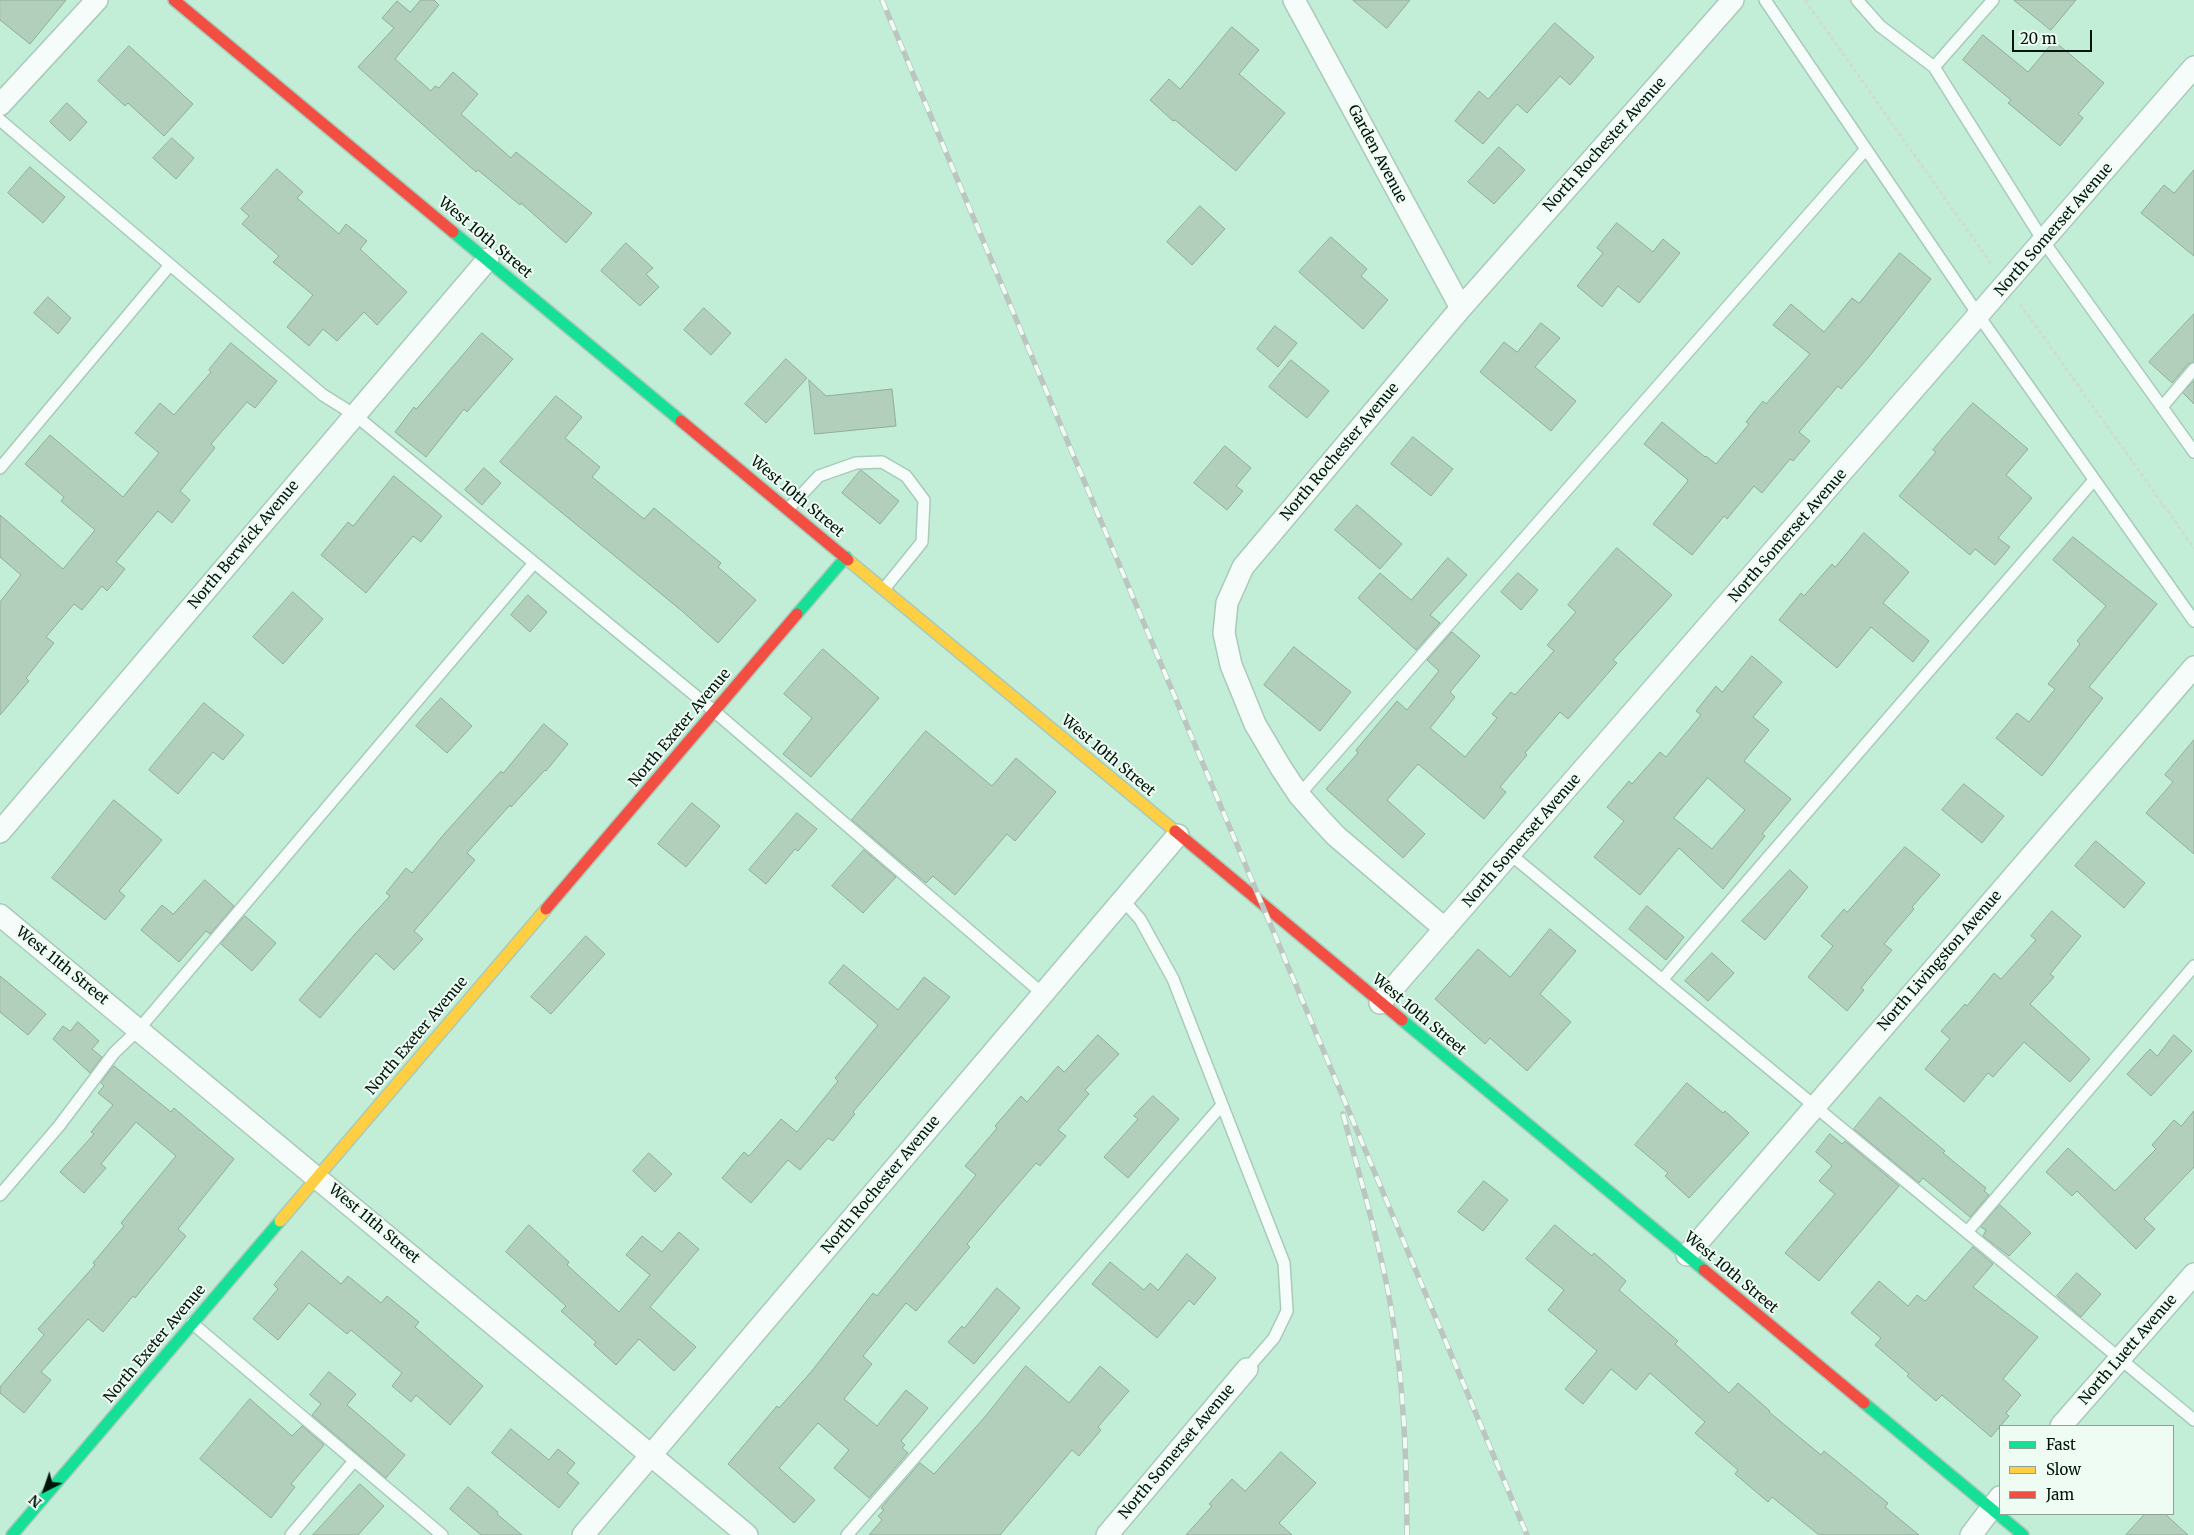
<!DOCTYPE html>
<style>
body{margin:0}
#map{position:relative;width:2194px;height:1535px;overflow:hidden;background:#c2eed8;font-family:Merriweather,serif}
canvas{display:block}
.legend{position:absolute;left:1999px;top:1425px;width:175px;height:90px;box-sizing:border-box;background:#eefcf4;border:1px solid #8fa097;margin:0;padding:6px 9px;list-style:none;font-size:15px;color:#00150b}
.legend li{display:flex;align-items:center;gap:10px;height:25px}
.legend b{width:25px;border:1px solid #8fa097}
.north{position:absolute;left:20px;top:1465px;width:50px;height:50px;-webkit-text-stroke:4px #eefcf4;paint-order:stroke;rotate:221deg;font-size:14px;font-weight:700;line-height:20px;text-align:center;color:#00150b}
.north::after{content:'';display:block;margin:auto;width:18px;height:22px;background:#00150b;clip-path:polygon(50% 0,100% 100%,50% 72%,0 100%)}
.scale{position:absolute;left:2012px;top:30px;width:80px;height:22px;box-sizing:border-box;border:2px solid #00150b;border-top:0;padding-left:6px;font-size:15px;line-height:18px;white-space:nowrap;color:#00150b;-webkit-text-stroke:4px #eefcf4;paint-order:stroke}
</style>
<div id="map">
<canvas width="2194" height="1535"></canvas>
<ul class="legend">
<li><b style="height:6px;background:#16e098"></b>Fast</li>
<li><b style="height:6px;background:#ffcf43"></b>Slow</li>
<li><b style="height:6px;background:#f24e42"></b>Jam</li>
</ul>
<div class="north">N</div>
<div class="scale">20 m</div>
</div>
<script>
const context = document.querySelector('canvas').getContext('2d');
context.lineJoin = 'round';
function fillPath(path, color) { context.fillStyle = color; context.fill(path, 'evenodd'); }
function strokePath(path, color, width, dash) { context.strokeStyle = color; context.lineWidth = width; context.lineCap = dash ? 'butt' : 'round'; context.setLineDash(dash || []); context.stroke(path); }
function label(font, color, halo, rows, align = 'center') {
  context.font = font + ' Merriweather,serif'; context.lineWidth = 4; context.setLineDash([]); context.textBaseline = 'middle'; context.strokeStyle = halo; context.fillStyle = color; for (const [text, x, y, turn = 0] of rows) {
    context.save(); context.translate(x, y); context.rotate((+turn || 0) * Math.PI / 180); context.textAlign = isNaN(turn) ? turn : align; if (halo) context.strokeText(text, 0, 0); context.fillText(text, 0, 0); context.restore();
  }
}
const building = new Path2D(`
 M 0,0 L 66,0 L 30,44 L 0,20 Z
 M 421,0 L 434,0 L 439,5 L 395,59 L 431,91 L 435,86 L 439,88 L 453,72 L 478,94 L 461,114 L 511,158 L 516,152 L 592,213 L 566,243 L 521,203 L 520,205 L 478,170 L 476,172 L 358,67 L 394,28 L 382,18 L 397,1 L 410,12 Z
 M 1353,0 L 1410,0 L 1387,28 Z
 M 2014,0 L 2076,0 L 2051,30 Z
 M 1555,23 L 1594,57 L 1570,85 L 1560,76 L 1527,113 L 1517,104 L 1483,144 L 1455,121 L 1479,91 L 1488,99 Z
 M 1232,27 L 1259,50 L 1239,74 L 1285,113 L 1236,171 L 1175,120 L 1173,121 L 1150,100 L 1169,79 L 1180,89 Z
 M 1983,35 L 2028,72 L 2054,41 L 2104,83 L 2078,114 L 2083,118 L 2060,146 L 2008,103 L 2011,100 L 1963,60 Z
 M 129,46 L 193,104 L 164,136 L 128,103 L 125,106 L 98,81 Z
 M 67,103 L 87,122 L 70,141 L 50,122 Z
 M 172,138 L 194,158 L 176,179 L 153,158 Z
 M 1499,147 L 1525,170 L 1494,204 L 1468,182 Z
 M 30,167 L 65,197 L 43,223 L 8,193 Z
 M 277,169 L 303,192 L 297,198 L 339,234 L 346,224 L 367,241 L 360,249 L 407,292 L 377,325 L 364,312 L 337,341 L 323,329 L 309,346 L 287,327 L 313,295 L 273,262 L 279,256 L 242,224 L 249,216 L 241,209 Z
 M 2194,170 L 2194,256 L 2141,213 L 2164,185 L 2174,193 Z
 M 1200,206 L 1225,229 L 1192,265 L 1167,242 Z
 M 1617,223 L 1653,252 L 1663,239 L 1680,253 L 1639,303 L 1618,286 L 1602,307 L 1577,286 L 1603,253 L 1597,248 Z
 M 1331,237 L 1367,269 L 1361,276 L 1388,300 L 1363,329 L 1299,272 Z
 M 626,243 L 653,268 L 646,274 L 659,287 L 640,306 L 601,271 Z
 M 1900,253 L 1931,279 L 1868,358 L 1841,389 L 1838,386 L 1799,432 L 1810,441 L 1793,461 L 1790,459 L 1762,493 L 1754,486 L 1727,519 L 1724,516 L 1692,555 L 1653,524 L 1688,481 L 1687,479 L 1644,444 L 1662,422 L 1705,457 L 1706,456 L 1716,464 L 1749,424 L 1746,422 L 1763,401 L 1766,404 L 1810,354 L 1773,325 L 1791,304 L 1824,332 L 1852,298 L 1859,303 Z
 M 48,297 L 71,318 L 58,334 L 34,313 Z
 M 704,308 L 731,333 L 711,355 L 684,330 Z
 M 2194,314 L 2194,362 L 2188,364 L 2172,383 L 2149,362 Z
 M 1541,323 L 1560,338 L 1535,367 L 1576,401 L 1551,431 L 1480,372 L 1504,342 L 1517,352 Z
 M 1275,326 L 1297,343 L 1278,367 L 1257,349 Z
 M 482,333 L 513,359 L 467,412 L 464,409 L 426,457 L 395,432 L 414,407 L 416,409 Z
 M 231,343 L 277,381 L 255,408 L 247,402 L 211,444 L 215,448 L 180,491 L 190,500 L 172,523 L 158,511 L 116,562 L 125,569 L 107,591 L 102,586 L 82,610 L 74,604 L 46,637 L 54,643 L 26,678 L 29,681 L 0,715 L 0,602 L 21,575 L 0,557 L 0,515 L 63,569 L 95,530 L 61,501 L 64,497 L 25,464 L 50,435 L 123,497 L 159,453 L 135,433 L 160,403 L 174,415 L 211,372 L 209,370 Z
 M 786,359 L 807,378 L 766,423 L 745,404 Z
 M 1291,360 L 1329,391 L 1307,418 L 1269,387 Z
 M 809,380 L 826,396 L 892,389 L 896,426 L 815,434 Z
 M 2194,381 L 2194,404 L 2183,393 Z
 M 556,396 L 582,417 L 565,438 L 600,467 L 592,477 L 644,519 L 654,508 L 721,563 L 718,567 L 756,600 L 718,643 L 682,611 L 500,462 Z
 M 1973,403 L 2028,449 L 2006,475 L 2032,498 L 1998,538 L 2010,547 L 1995,565 L 1975,549 L 1970,555 L 1899,496 L 1936,452 L 1933,450 Z
 M 1413,437 L 1453,469 L 1431,496 L 1391,464 Z
 M 1225,446 L 1251,468 L 1236,486 L 1243,491 L 1227,510 L 1194,483 Z
 M 484,468 L 501,483 L 482,505 L 465,490 Z
 M 861,470 L 899,501 L 880,524 L 842,493 Z
 M 394,476 L 442,516 L 421,542 L 413,536 L 366,593 L 321,555 L 348,522 L 353,526 Z
 M 1357,505 L 1402,544 L 1380,569 L 1335,530 Z
 M 1864,533 L 1909,572 L 1883,603 L 1929,641 L 1913,662 L 1871,627 L 1837,668 L 1779,620 L 1801,593 L 1804,596 L 1832,564 L 1835,567 Z
 M 2073,537 L 2157,604 L 2089,687 L 2103,698 L 2042,776 L 1996,738 L 2017,713 L 2029,722 L 2055,689 L 2048,684 L 2080,644 L 2077,641 L 2106,606 L 2053,560 Z
 M 1617,548 L 1672,595 L 1613,660 L 1617,663 L 1568,719 L 1560,712 L 1525,753 L 1527,755 L 1500,787 L 1506,792 L 1484,819 L 1418,764 L 1387,800 L 1425,834 L 1403,858 L 1326,789 L 1358,753 L 1356,750 L 1397,701 L 1407,710 L 1439,671 L 1427,660 L 1452,632 L 1480,656 L 1450,692 L 1455,697 L 1430,728 L 1465,757 L 1497,718 L 1492,714 L 1511,692 L 1515,695 L 1554,651 L 1547,645 L 1576,612 L 1568,605 Z
 M 1448,558 L 1467,575 L 1430,615 L 1440,623 L 1416,650 L 1358,598 L 1380,573 L 1411,600 Z
 M 1518,573 L 1538,590 L 1521,610 L 1501,592 Z
 M 293,592 L 323,619 L 283,664 L 253,637 Z
 M 528,595 L 547,612 L 530,632 L 511,615 Z
 M 1294,647 L 1351,692 L 1320,731 L 1264,685 Z
 M 823,649 L 879,698 L 811,777 L 783,754 L 812,718 L 784,694 Z
 M 1752,656 L 1782,682 L 1753,717 L 1769,730 L 1744,761 L 1791,799 L 1762,834 L 1765,836 L 1723,889 L 1679,848 L 1640,895 L 1594,857 L 1624,821 L 1607,807 L 1629,781 L 1632,784 L 1660,752 L 1666,757 L 1701,715 L 1696,711 L 1716,686 L 1722,692 ZM 1708,778 L 1745,810 L 1712,849 L 1674,818 Z
 M 441,698 L 472,726 L 447,753 L 416,726 Z
 M 204,703 L 244,735 L 223,760 L 213,752 L 178,794 L 149,770 Z
 M 544,724 L 568,744 L 546,771 L 545,770 L 511,807 L 510,805 L 467,853 L 475,860 L 414,931 L 423,939 L 394,970 L 376,953 L 320,1018 L 299,1000 L 355,934 L 390,896 L 386,893 L 406,868 L 412,873 L 445,833 L 501,771 L 503,773 Z
 M 926,731 L 992,786 L 1016,758 L 1056,792 L 1015,841 L 1007,834 L 955,895 L 933,876 L 926,883 L 852,820 Z
 M 2194,740 L 2194,854 L 2146,813 L 2173,782 L 2165,775 Z
 M 1964,784 L 2004,816 L 1982,843 L 1942,810 Z
 M 114,800 L 162,840 L 119,891 L 125,896 L 105,920 L 52,878 Z
 M 692,803 L 720,826 L 686,867 L 658,844 Z
 M 797,813 L 817,829 L 798,851 L 795,849 L 766,884 L 749,870 Z
 M 2096,841 L 2145,883 L 2124,908 L 2075,866 Z
 M 1905,847 L 1940,875 L 1912,907 L 1914,909 L 1884,944 L 1892,950 L 1861,988 L 1864,990 L 1847,1011 L 1808,977 L 1833,946 L 1821,936 L 1844,909 L 1847,912 Z
 M 864,850 L 896,877 L 863,913 L 832,886 Z
 M 1790,870 L 1808,887 L 1765,940 L 1742,921 Z
 M 205,880 L 234,906 L 210,934 L 206,931 L 179,962 L 141,930 L 162,905 L 173,914 Z
 M 1647,906 L 1684,937 L 1666,960 L 1629,929 Z
 M 2052,911 L 2081,936 L 2050,974 L 2054,977 L 2030,1004 L 2090,1059 L 2070,1082 L 2024,1042 L 1993,1077 L 1988,1073 L 1964,1102 L 1925,1069 L 1950,1039 L 1941,1031 L 1965,1004 L 1967,1006 L 1994,973 L 2001,979 L 2036,940 L 2031,936 Z
 M 245,916 L 276,943 L 252,971 L 221,944 Z
 M 1550,929 L 1576,951 L 1540,994 L 1571,1022 L 1527,1071 L 1490,1038 L 1485,1044 L 1435,999 L 1478,949 L 1510,977 Z
 M 586,936 L 605,954 L 551,1014 L 531,997 Z
 M 1712,953 L 1734,973 L 1708,1001 L 1685,981 Z
 M 844,965 L 898,1010 L 924,977 L 950,997 L 853,1112 L 855,1114 L 833,1141 L 828,1138 L 800,1170 L 788,1160 L 751,1203 L 722,1178 L 744,1152 L 749,1156 L 781,1119 L 797,1132 L 838,1081 L 835,1078 L 878,1025 L 829,983 Z
 M 0,976 L 46,1014 L 28,1035 L 0,1012 Z
 M 78,1022 L 99,1041 L 92,1049 L 102,1057 L 90,1073 L 53,1039 L 63,1026 L 70,1031 Z
 M 1098,1035 L 1119,1054 L 1085,1090 L 1089,1094 L 1058,1130 L 1066,1136 L 1040,1166 L 1036,1163 L 998,1207 L 967,1244 L 970,1247 L 916,1311 L 906,1303 L 863,1356 L 872,1364 L 844,1399 L 877,1426 L 906,1390 L 928,1408 L 901,1441 L 905,1445 L 902,1448 L 908,1453 L 869,1498 L 834,1468 L 849,1450 L 818,1423 L 779,1468 L 815,1500 L 794,1523 L 728,1464 L 777,1406 L 779,1408 L 811,1372 L 873,1293 L 877,1296 L 976,1175 L 965,1166 L 997,1128 L 995,1126 L 1021,1096 L 1027,1102 L 1058,1066 L 1064,1072 Z
 M 2174,1035 L 2192,1051 L 2151,1096 L 2127,1074 L 2150,1049 L 2157,1056 Z
 M 114,1066 L 171,1112 L 174,1108 L 234,1159 L 178,1229 L 186,1236 L 135,1298 L 133,1296 L 103,1332 L 88,1319 L 41,1372 L 51,1380 L 24,1413 L 0,1393 L 0,1387 L 44,1335 L 38,1329 L 95,1265 L 93,1263 L 124,1226 L 121,1223 L 176,1156 L 136,1122 L 101,1164 L 106,1168 L 84,1193 L 60,1172 L 94,1134 L 91,1132 L 113,1105 L 98,1093 L 104,1086 L 101,1083 Z
 M 1687,1083 L 1723,1113 L 1725,1111 L 1749,1133 L 1689,1198 L 1665,1176 L 1668,1173 L 1635,1145 Z
 M 1153,1096 L 1179,1119 L 1128,1178 L 1104,1157 L 1138,1119 L 1134,1116 Z
 M 1880,1097 L 1945,1151 L 1943,1153 L 1986,1188 L 1984,1191 L 1989,1195 L 1970,1217 L 1923,1178 L 1919,1183 L 1854,1129 Z
 M 2194,1111 L 2194,1167 L 2144,1219 L 2155,1229 L 2136,1249 L 2077,1191 L 2072,1196 L 2046,1172 L 2068,1148 L 2115,1191 L 2156,1149 L 2152,1145 L 2174,1120 L 2181,1126 Z
 M 1830,1134 L 1842,1144 L 1845,1141 L 1899,1186 L 1819,1281 L 1785,1253 L 1835,1194 L 1819,1181 L 1832,1166 L 1816,1152 Z
 M 649,1153 L 672,1174 L 655,1192 L 633,1171 Z
 M 1484,1181 L 1508,1200 L 1483,1231 L 1458,1212 Z
 M 2000,1205 L 2031,1233 L 2009,1256 L 1983,1236 L 1986,1230 L 1981,1227 Z
 M 529,1225 L 569,1262 L 567,1265 L 619,1312 L 650,1275 L 626,1255 L 642,1236 L 662,1252 L 679,1232 L 699,1249 L 650,1307 L 696,1347 L 674,1371 L 639,1339 L 616,1365 L 594,1345 L 596,1342 L 561,1311 L 566,1306 L 506,1252 Z
 M 1555,1225 L 1592,1256 L 1594,1253 L 1626,1281 L 1619,1290 L 1678,1341 L 1675,1344 L 1729,1393 L 1738,1383 L 1770,1411 L 1769,1412 L 1821,1455 L 1824,1451 L 1888,1503 L 1885,1507 L 1919,1535 L 1819,1535 L 1772,1497 L 1768,1502 L 1735,1474 L 1738,1470 L 1695,1433 L 1705,1422 L 1650,1373 L 1636,1390 L 1611,1369 L 1583,1404 L 1565,1389 L 1597,1351 L 1548,1310 L 1564,1290 L 1526,1259 Z
 M 1973,1247 L 1993,1264 L 1973,1287 L 2038,1337 L 2003,1379 L 2021,1395 L 2006,1413 L 2009,1416 L 1991,1437 L 1942,1395 L 1936,1401 L 1907,1376 L 1909,1374 L 1875,1345 L 1881,1338 L 1851,1313 L 1879,1281 L 1908,1306 L 1917,1295 L 1925,1301 Z
 M 302,1251 L 341,1284 L 348,1276 L 381,1303 L 387,1296 L 419,1322 L 415,1327 L 483,1386 L 450,1425 L 416,1395 L 411,1402 L 392,1386 L 402,1373 L 351,1330 L 347,1334 L 309,1303 L 278,1340 L 253,1319 L 278,1289 L 274,1285 Z
 M 1187,1254 L 1216,1278 L 1194,1305 L 1189,1300 L 1157,1338 L 1092,1284 L 1110,1262 L 1144,1290 L 1150,1283 L 1158,1290 Z
 M 2077,1273 L 2101,1294 L 2081,1317 L 2057,1296 Z
 M 997,1288 L 1020,1308 L 974,1364 L 948,1342 L 962,1326 L 964,1328 Z
 M 1026,1366 L 1069,1403 L 1100,1366 L 1129,1391 L 1098,1427 L 1101,1430 L 1079,1456 L 1072,1450 L 1000,1535 L 869,1535 L 882,1520 L 878,1516 L 884,1510 L 881,1508 L 920,1463 L 934,1474 L 984,1418 Z
 M 329,1372 L 356,1394 L 347,1405 L 405,1455 L 386,1478 L 312,1415 L 321,1404 L 310,1395 Z
 M 250,1399 L 292,1436 L 302,1426 L 324,1445 L 291,1484 L 295,1487 L 271,1518 L 200,1459 Z
 M 511,1429 L 549,1460 L 558,1449 L 575,1463 L 567,1473 L 579,1483 L 559,1508 L 492,1453 Z
 M 1281,1452 L 1316,1483 L 1279,1523 L 1292,1535 L 1186,1535 L 1212,1506 L 1209,1504 L 1232,1479 L 1245,1491 Z
 M 360,1484 L 384,1506 L 358,1535 L 313,1535 Z
 M 468,1487 L 498,1512 L 497,1514 L 522,1535 L 481,1535 L 450,1509 Z
 M 2145,1514 L 2165,1514 L 2188,1535 L 2126,1535 Z`);
const path = new Path2D(`
 M 1805,0 L 1992,265
 M 2020,304 L 2194,548`);
const lane = new Path2D(`
 M 1765,0 L 1979,316 L 2194,621
 M 1857,0 L 1880,26 L 1934,67 L 2044,242 L 2194,452
 M 1934,67 L 1993,0
 M 0,120 L 323,395 L 355,415 L 714,711 L 1043,994
 M 2162,407 L 2194,369
 M 0,468 L 170,265
 M 788,509 L 819,476 L 856,463 L 882,462 L 906,476 L 924,500 L 922,542 L 884,589
 M 1299,795 L 1866,149
 M 1510,854 L 2194,1420
 M 1123,900 L 1140,919 L 1173,979 L 1284,1263 L 1287,1311 L 1274,1338 L 1247,1369
 M 1662,980 L 2094,480
 M 0,1195 L 59,1126 L 114,1053 L 139,1029 L 534,563
 M 1967,1232 L 2194,966
 M 192,1323 L 442,1535
 M 291,1535 L 354,1461
 M 847,1535 L 1222,1105`);
const street = new Path2D(`
 M 1294,0 L 1461,308
 M 0,105 L 97,0
 M 0,832 L 488,259
 M 0,915 L 747,1535
 M 1445,929 L 1336,836 L 1321,820 L 1299,795 L 1281,768 L 1255,724 L 1231,665 L 1224,633 L 1227,603 L 1243,567 L 1461,308 L 1733,0
 M 1380,1003 L 2194,67
 M 1687,1255 L 2194,667
 M 2061,1426 L 2194,1274
 M 583,1535 L 1178,835
 M 1107,1535 L 1247,1369
 M 1971,1535 L 2000,1497`);
const fast = new Path2D(`
 M 453,232 L 681,421
 M 797,614 L 846,557
 M 1402,1020 L 1704,1270
 M 1864,1403 L 2023,1535
 M 12,1535 L 280,1221`);
const slow = new Path2D(`
 M 848,560 L 1175,831
 M 280,1221 L 546,909`);
const jam = new Path2D(`
 M 174,0 L 453,232
 M 681,421 L 848,560
 M 1175,831 L 1402,1020
 M 546,909 L 797,614
 M 1704,1270 L 1864,1403`);
const rail = new Path2D(`
 M 882,0 L 1527,1535
 M 1343,1114 C 1358,1170 1374,1224 1386,1281 C 1403,1363 1407,1451 1407,1535`);
const streetNames = [
 ["North Rochester Avenue",1605,145,-48],
 ["Garden Avenue",1377,154,62],
 ["North Somerset Avenue",2054,230,-49],
 ["West 10th Street",485,238,40],
 ["North Rochester Avenue",1340,452,-50],
 ["West 10th Street",797,497,40],
 ["North Somerset Avenue",1788,536,-49],
 ["North Berwick Avenue",244,545,-50],
 ["North Exeter Avenue",680,728,-50],
 ["West 10th Street",1108,756,40],
 ["North Somerset Avenue",1522,841,-49],
 ["North Livingston Avenue",1940,961,-49],
 ["West 11th Street",62,966,39],
 ["West 10th Street",1419,1015,40],
 ["North Exeter Avenue",417,1036,-50],
 ["North Rochester Avenue",881,1185,-50],
 ["West 11th Street",374,1224,40],
 ["West 10th Street",1731,1273,40],
 ["North Exeter Avenue",155,1344,-50],
 ["North Luett Avenue",2128,1350,-49],
 ["North Somerset Avenue",1177,1452,-50]
];
fillPath(building, '#b2cfbb');
strokePath(building, '#90ad99', 1);
strokePath(lane, '#a9cabb', 14);
strokePath(street, '#a9cabb', 24);
strokePath(fast, '#a9cabb', 14);
strokePath(slow, '#a9cabb', 14);
strokePath(jam, '#a9cabb', 14);
strokePath(path, '#cfdcd5', 3, [4, 2.5]);
strokePath(lane, '#f6fcf9', 11);
strokePath(street, '#f6fcf9', 21);
strokePath(fast, '#16e098', 11);
strokePath(slow, '#ffcf43', 11);
strokePath(jam, '#f24e42', 11);
strokePath(rail, '#bbc6c0', 5.5);
strokePath(rail, '#eefcf4', 4, [11]);
label('15px', '#00150b', '#eefcf4', streetNames);
</script>
